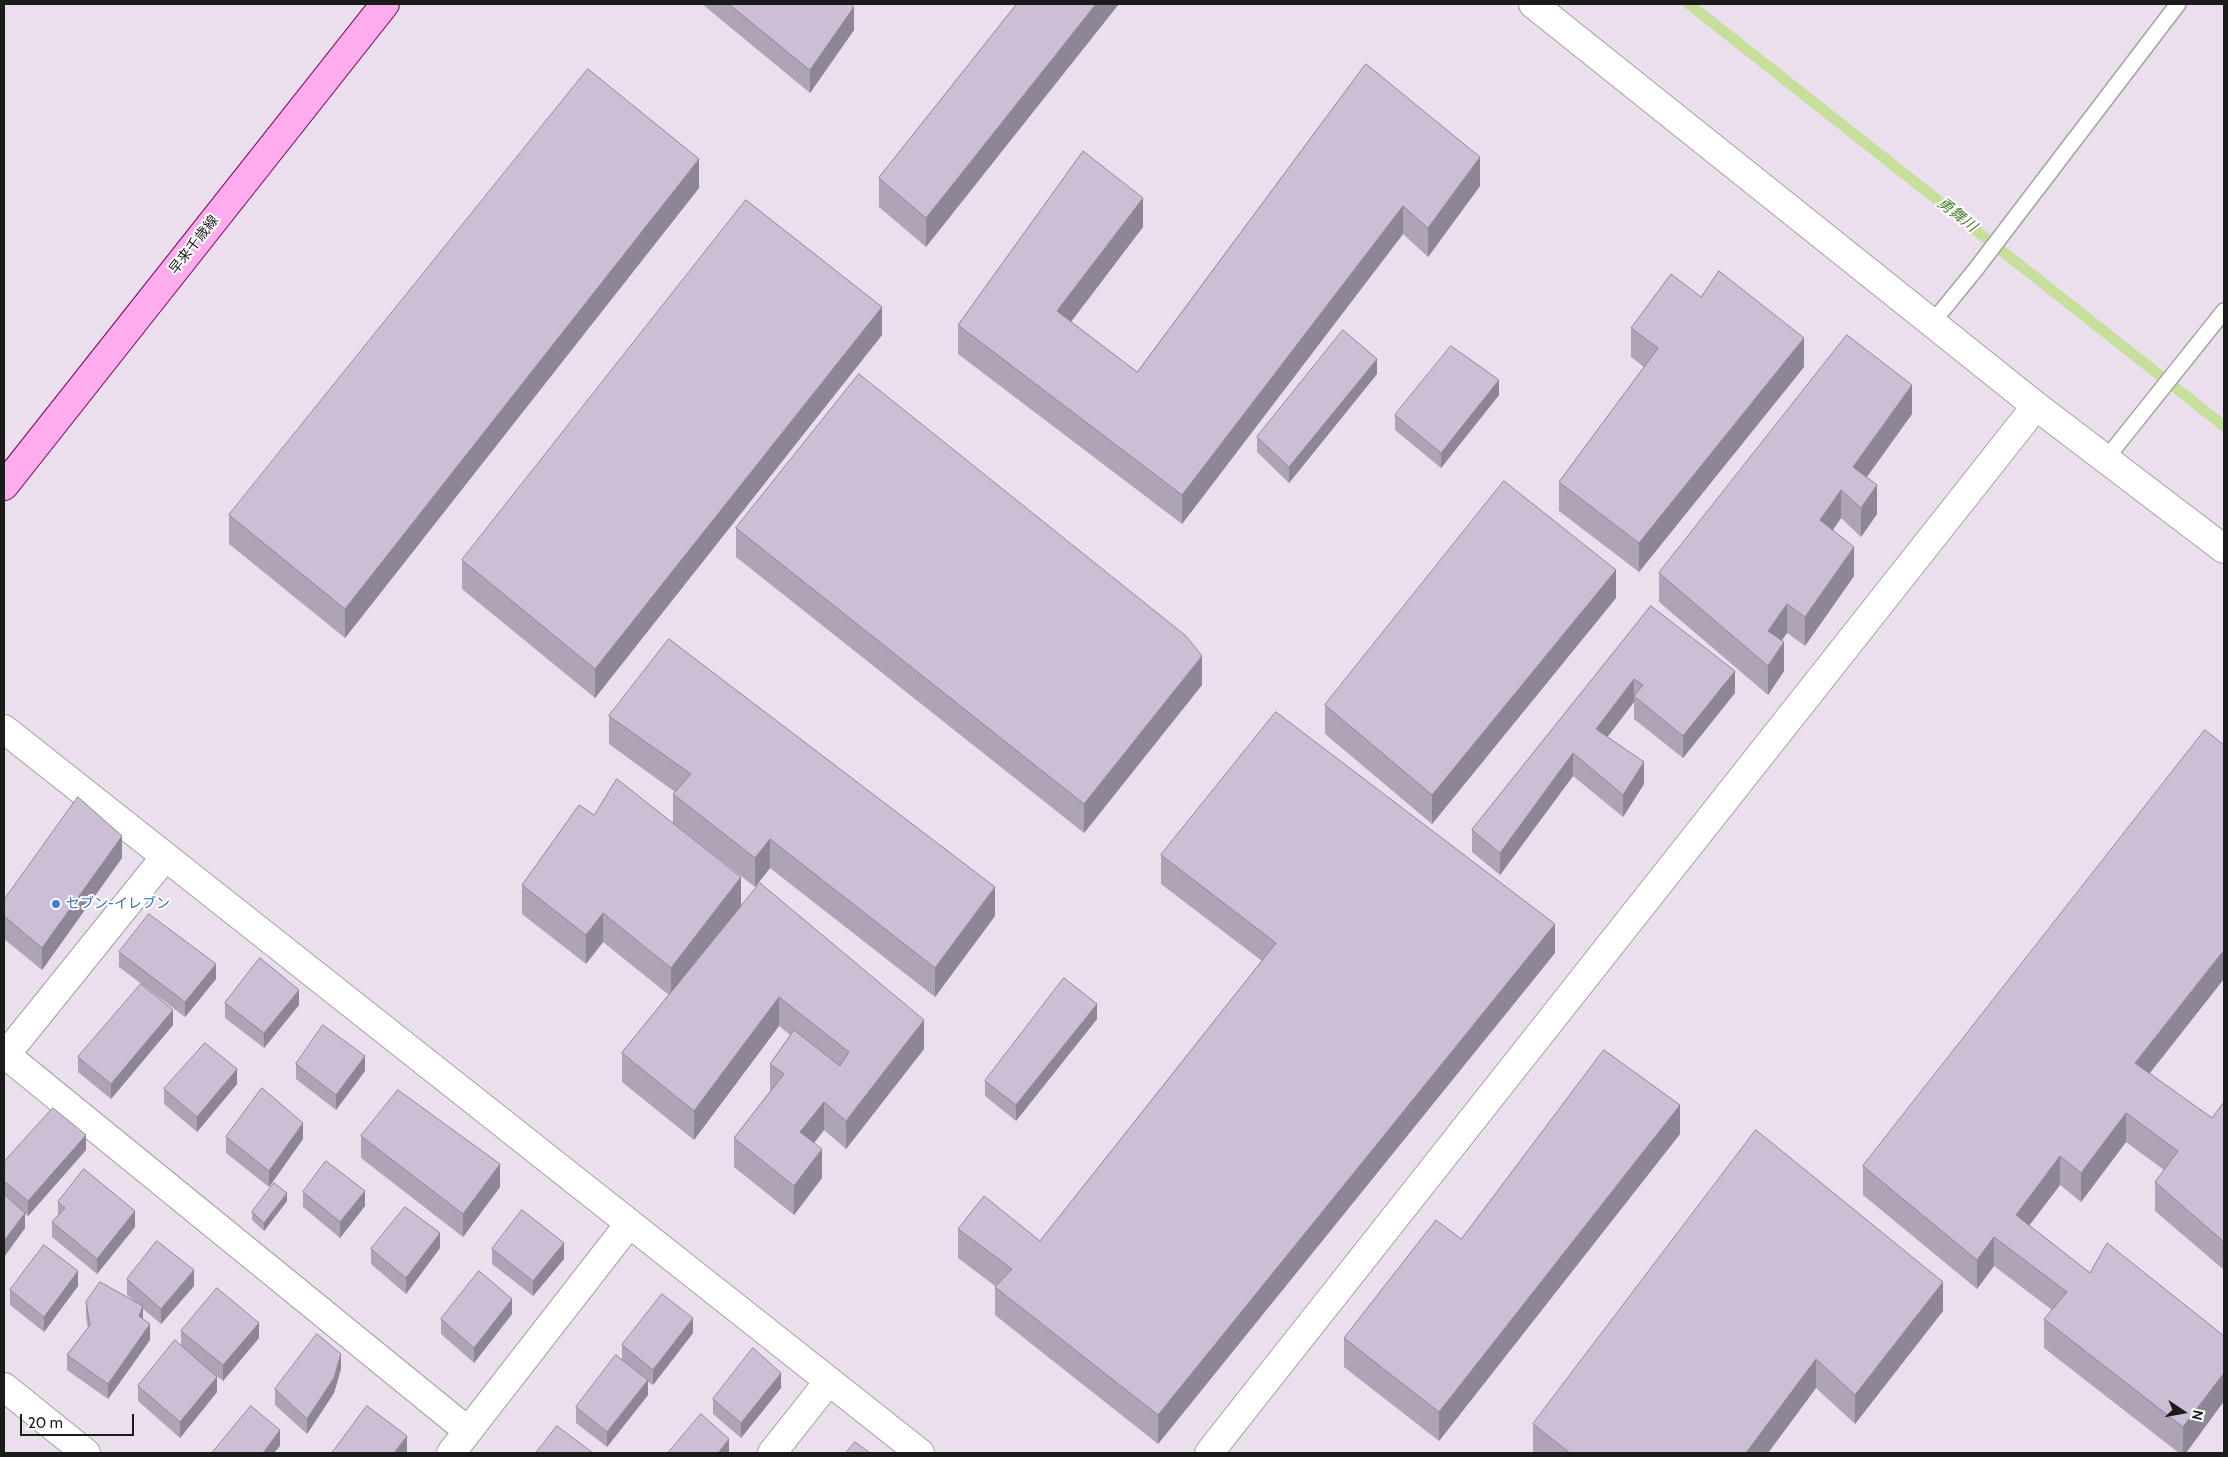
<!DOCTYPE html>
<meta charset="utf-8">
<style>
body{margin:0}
#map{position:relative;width:2228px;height:1457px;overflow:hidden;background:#ebdfee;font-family:Cabin,sans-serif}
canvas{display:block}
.frame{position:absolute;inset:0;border:5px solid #1b1b1b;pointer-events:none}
.north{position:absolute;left:2158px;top:1387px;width:50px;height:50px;-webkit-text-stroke:4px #fff;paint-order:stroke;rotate:102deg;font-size:14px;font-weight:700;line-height:20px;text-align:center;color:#1b1b1b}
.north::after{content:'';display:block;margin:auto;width:18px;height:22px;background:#1b1b1b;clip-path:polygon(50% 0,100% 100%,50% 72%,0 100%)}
.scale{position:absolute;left:20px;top:1414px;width:114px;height:22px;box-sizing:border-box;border:2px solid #1b1b1b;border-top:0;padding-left:6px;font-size:15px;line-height:18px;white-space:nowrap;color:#1b1b1b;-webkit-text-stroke:4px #fff;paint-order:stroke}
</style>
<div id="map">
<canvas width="2228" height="1457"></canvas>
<div class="frame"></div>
<div class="north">N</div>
<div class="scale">20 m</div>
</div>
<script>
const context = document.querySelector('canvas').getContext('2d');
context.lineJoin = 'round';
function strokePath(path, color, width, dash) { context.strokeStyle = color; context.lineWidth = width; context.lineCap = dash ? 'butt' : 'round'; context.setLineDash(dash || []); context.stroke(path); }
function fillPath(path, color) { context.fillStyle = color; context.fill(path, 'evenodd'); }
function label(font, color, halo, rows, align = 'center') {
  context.font = font + ' Cabin,"Noto Sans JP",sans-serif'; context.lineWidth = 4; context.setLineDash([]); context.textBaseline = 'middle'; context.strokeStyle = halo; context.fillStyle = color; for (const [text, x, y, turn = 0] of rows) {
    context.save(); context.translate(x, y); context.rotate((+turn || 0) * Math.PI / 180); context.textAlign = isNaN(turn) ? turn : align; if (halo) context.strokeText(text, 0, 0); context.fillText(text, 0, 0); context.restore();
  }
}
const stream = new Path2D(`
 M 1689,4 L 2224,426`);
const service = new Path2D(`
 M 1932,323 L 1976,269 L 2178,4
 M 2105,460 L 2224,311`);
const minor = new Path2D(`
 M 4,729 L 920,1453
 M 6,1055 L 468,1431
 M 4,1057 L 165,857
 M 4,1387 L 86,1453
 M 451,1453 L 629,1224
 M 772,1453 L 829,1381
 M 1209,1453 L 2036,406`);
const tertiary = new Path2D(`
 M 1533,4 L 2036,406 L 2224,549`);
const secondary = new Path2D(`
 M 4,486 L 385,4`);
const wall = new Path2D(`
 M 702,4 L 850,4 L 854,30 L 810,93 Z
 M 1017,4 L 926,247 L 879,207 L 879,178 Z
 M 1366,64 L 1480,186 L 1428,257 L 1403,234 L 1182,524 L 958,354 L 958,325 L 1143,227 L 1071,322 L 1137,372 Z
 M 699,188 L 345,638 L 229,544 L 229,515 Z
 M 1701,297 L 1804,367 L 1639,572 L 1559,511 L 1559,482 L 1644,367 L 1631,357 L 1631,328 Z
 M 882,335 L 595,698 L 462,589 L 462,560 Z
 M 1377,374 L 1289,483 L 1257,452 L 1257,437 Z
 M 1499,395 L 1441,468 L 1395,430 L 1395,415 Z
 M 1912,414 L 1867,477 L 1877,514 L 1861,537 L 1841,518 L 1833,530 L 1854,576 L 1805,646 L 1787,633 L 1782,640 L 1784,671 L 1768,695 L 1659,602 L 1659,573 Z
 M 736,528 L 1202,685 L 1084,833 L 736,557 Z
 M 1616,598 L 1432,824 L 1325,734 L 1325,705 Z
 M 1651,606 L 1735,693 L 1683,758 L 1634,719 L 1634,702 L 1607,737 L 1644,784 L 1623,817 L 1573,776 L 1500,875 L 1472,852 L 1472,830 Z
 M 609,716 L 995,916 L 935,997 L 770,868 L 755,887 L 673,823 L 673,794 L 675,792 L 609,744 Z
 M 594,815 L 741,906 L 924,1049 L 846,1149 L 824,1130 L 814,1143 L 822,1178 L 794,1215 L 734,1167 L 734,1138 L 770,1091 L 770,1064 L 790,1035 L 779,1026 L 694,1140 L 622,1082 L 622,1053 L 669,995 L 603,942 L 586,964 L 522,914 L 522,885 Z
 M 1161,855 L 1555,953 L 1158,1444 L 995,1315 L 995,1286 L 958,1258 L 958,1229 L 1040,1241 L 1262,961 L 1161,884 Z
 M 122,858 L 42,970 L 4,939 L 4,900 Z
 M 119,952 L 216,979 L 185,1017 L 119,967 Z
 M 225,1003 L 299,1005 L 264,1048 L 225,1018 Z
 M 1097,1019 L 1016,1121 L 985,1096 L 985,1081 Z
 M 173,1025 L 111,1099 L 78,1072 L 78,1057 Z
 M 296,1064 L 365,1071 L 336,1110 L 296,1079 Z
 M 2149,1074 L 2212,1118 L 2224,1102 L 2224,1270 L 2155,1211 L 2155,1182 L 2164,1170 L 2126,1142 L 2081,1202 L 2060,1185 L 2029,1225 L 2090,1273 L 2224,1336 L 2224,1401 L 2186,1453 L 2179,1453 L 2044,1348 L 2044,1319 L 2052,1310 L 1994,1266 L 1977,1289 L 1863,1195 L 1863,1166 Z
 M 237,1084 L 197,1132 L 164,1104 L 164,1089 Z
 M 1680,1134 L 1439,1441 L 1344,1367 L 1344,1338 L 1461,1239 Z
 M 361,1136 L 500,1187 L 463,1237 L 361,1158 Z
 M 226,1137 L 303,1139 L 269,1187 L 226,1153 Z
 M 86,1150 L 28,1216 L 25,1214 L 25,1228 L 4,1257 L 4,1162 Z
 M 303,1192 L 365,1206 L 340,1238 L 303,1207 Z
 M 287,1201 L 264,1231 L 252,1220 L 252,1212 Z
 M 58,1202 L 135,1227 L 97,1274 L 52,1237 L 52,1222 L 58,1215 Z
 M 440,1248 L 406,1294 L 371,1264 L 371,1249 Z
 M 492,1249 L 564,1259 L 533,1296 L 492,1264 Z
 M 127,1279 L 194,1286 L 161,1324 L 143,1309 L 143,1319 L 150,1340 L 108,1399 L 67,1370 L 67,1355 L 88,1328 L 86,1318 L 86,1302 L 136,1302 L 127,1295 Z
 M 78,1286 L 44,1332 L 10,1305 L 10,1290 Z
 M 1943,1311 L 1855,1424 L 1816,1388 L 1768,1453 L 1533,1453 L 1533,1424 Z
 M 512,1314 L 474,1363 L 441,1334 L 441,1319 Z
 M 181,1331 L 259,1338 L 223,1381 L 209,1370 L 217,1392 L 180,1438 L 138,1401 L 138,1386 L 181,1345 Z
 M 693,1333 L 653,1385 L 648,1382 L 648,1395 L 607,1447 L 576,1423 L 576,1407 L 622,1359 L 622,1345 Z
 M 341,1369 L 334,1393 L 307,1434 L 275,1405 L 275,1389 Z
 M 781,1388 L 741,1438 L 713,1414 L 713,1399 Z`);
const shadedWall = new Path2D(`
 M 1096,4 L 1119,4 L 926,247 L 926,218 Z
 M 854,7 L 854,30 L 810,93 L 810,70 Z
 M 1480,157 L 1480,186 L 1428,257 L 1428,228 Z
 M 699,159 L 699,188 L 345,638 L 345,609 Z
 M 1143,198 L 1143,227 L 1057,340 L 1057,311 Z
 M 1403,206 L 1403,234 L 1182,524 L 1182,495 Z
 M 882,307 L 882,335 L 595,698 L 595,669 Z
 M 1804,338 L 1804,367 L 1639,572 L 1639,543 Z
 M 1377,359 L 1377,374 L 1289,483 L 1289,467 Z
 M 1499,380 L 1499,395 L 1441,468 L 1441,453 Z
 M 1912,385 L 1912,414 L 1853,496 L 1853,467 Z
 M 1877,485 L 1877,514 L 1861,537 L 1861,508 Z
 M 1841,490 L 1841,518 L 1820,548 L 1820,520 Z
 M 1854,547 L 1854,576 L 1805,646 L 1805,617 Z
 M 1616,570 L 1616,598 L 1432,824 L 1432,795 Z
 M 1787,604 L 1787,633 L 1768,660 L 1768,631 Z
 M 1784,642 L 1784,671 L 1768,695 L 1768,666 Z
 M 1202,656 L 1202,685 L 1084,833 L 1084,804 Z
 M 1735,671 L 1735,693 L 1683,758 L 1683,736 Z
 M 1634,679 L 1634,702 L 1596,752 L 1596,729 Z
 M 1573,753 L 1573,776 L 1500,875 L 1500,853 Z
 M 1644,762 L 1644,784 L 1623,817 L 1623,795 Z
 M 122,836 L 122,858 L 42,970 L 42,948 Z
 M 770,839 L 770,868 L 755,887 L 755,858 Z
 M 741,877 L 741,906 L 671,997 L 671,968 Z
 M 995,887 L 995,916 L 935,997 L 935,968 Z
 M 603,913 L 603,942 L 586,964 L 586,935 Z
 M 1555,924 L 1555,953 L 1158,1444 L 1158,1415 Z
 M 2224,950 L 2224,979 L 2135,1092 L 2135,1063 Z
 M 216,964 L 216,979 L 185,1017 L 185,1002 Z
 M 299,990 L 299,1005 L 264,1048 L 264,1033 Z
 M 779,997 L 779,1026 L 694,1140 L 694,1111 Z
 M 1097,1004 L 1097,1019 L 1016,1121 L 1016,1105 Z
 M 173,1010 L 173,1025 L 111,1099 L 111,1084 Z
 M 924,1020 L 924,1049 L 846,1149 L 846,1121 Z
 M 365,1056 L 365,1071 L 336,1110 L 336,1095 Z
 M 237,1069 L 237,1084 L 197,1132 L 197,1117 Z
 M 824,1102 L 824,1130 L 800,1161 L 800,1132 Z
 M 1680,1105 L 1680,1134 L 1439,1441 L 1439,1412 Z
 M 2126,1113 L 2126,1142 L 2081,1202 L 2081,1173 Z
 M 303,1123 L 303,1139 L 269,1187 L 269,1171 Z
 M 86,1135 L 86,1150 L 28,1216 L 28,1201 Z
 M 822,1149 L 822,1178 L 794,1215 L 794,1186 Z
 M 2060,1156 L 2060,1185 L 2016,1243 L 2016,1215 Z
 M 500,1164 L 500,1187 L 463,1237 L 463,1214 Z
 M 365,1191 L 365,1206 L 340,1238 L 340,1222 Z
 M 287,1193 L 287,1201 L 264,1231 L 264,1223 Z
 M 135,1211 L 135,1227 L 97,1274 L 97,1259 Z
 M 25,1213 L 25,1228 L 4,1257 L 4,1241 Z
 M 440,1233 L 440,1248 L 406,1294 L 406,1278 Z
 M 1994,1237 L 1994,1266 L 1977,1289 L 1977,1260 Z
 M 564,1243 L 564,1259 L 533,1296 L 533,1281 Z
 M 194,1270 L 194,1286 L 161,1324 L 161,1309 Z
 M 78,1271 L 78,1286 L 44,1332 L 44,1317 Z
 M 1943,1282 L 1943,1311 L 1855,1424 L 1855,1395 Z
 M 512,1299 L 512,1314 L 474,1363 L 474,1348 Z
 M 143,1306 L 143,1322 L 139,1316 Z
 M 693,1318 L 693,1333 L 653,1385 L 653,1370 Z
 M 259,1323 L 259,1338 L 223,1381 L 223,1365 Z
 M 150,1324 L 150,1340 L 108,1399 L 108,1384 Z
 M 341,1354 L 341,1369 L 334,1393 L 307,1434 L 307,1419 Z
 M 1816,1359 L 1816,1388 L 1768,1453 L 1746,1453 Z
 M 781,1373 L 781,1388 L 741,1438 L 741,1423 Z
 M 2224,1373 L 2224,1401 L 2186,1453 L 2183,1453 L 2183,1427 Z
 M 217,1377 L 217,1392 L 180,1438 L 180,1422 Z
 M 648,1380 L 648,1395 L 607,1447 L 607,1432 Z
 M 280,1430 L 280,1446 L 274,1453 L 263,1453 Z
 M 407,1436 L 407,1451 L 406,1453 L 394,1453 Z
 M 729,1439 L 729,1453 L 718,1453 Z`);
const building = new Path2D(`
 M 729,4 L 850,4 L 854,7 L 810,70 Z
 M 1017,4 L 1096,4 L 926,218 L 879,178 Z
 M 1366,64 L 1480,157 L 1428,228 L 1403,206 L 1182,495 L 958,325 L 1083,151 L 1143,198 L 1057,311 L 1137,372 Z
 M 588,69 L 699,159 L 345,609 L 229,515 Z
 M 746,200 L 882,307 L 595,669 L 462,560 Z
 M 1719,271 L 1804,338 L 1639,543 L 1559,482 L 1658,348 L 1631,328 L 1671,274 L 1701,297 Z
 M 1343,330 L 1377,359 L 1289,467 L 1257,437 Z
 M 1847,335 L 1912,385 L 1853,467 L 1877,485 L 1861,508 L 1841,490 L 1820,520 L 1854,547 L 1805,617 L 1787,604 L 1768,631 L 1784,642 L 1768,666 L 1659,573 Z
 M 1451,346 L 1499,380 L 1441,453 L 1395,415 Z
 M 859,374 L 1186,636 L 1202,656 L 1084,804 L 736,528 Z
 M 1504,481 L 1616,570 L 1432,795 L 1325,705 Z
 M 1651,606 L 1735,671 L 1683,736 L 1634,696 L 1643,685 L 1634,679 L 1596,729 L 1644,762 L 1623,795 L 1573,753 L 1500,853 L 1472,830 Z
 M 669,639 L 995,887 L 935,968 L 770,839 L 755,858 L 673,794 L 691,774 L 609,716 Z
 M 1276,712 L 1555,924 L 1158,1415 L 995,1287 L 1012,1269 L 958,1229 L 984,1196 L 1040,1241 L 1276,943 L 1161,855 Z
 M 2205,730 L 2224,745 L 2224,950 L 2135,1063 L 2212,1118 L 2224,1102 L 2224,1242 L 2155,1182 L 2178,1151 L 2126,1113 L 2081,1173 L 2060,1156 L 2016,1215 L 2090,1273 L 2107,1243 L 2224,1336 L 2224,1373 L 2183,1427 L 2044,1319 L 2067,1292 L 1994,1237 L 1977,1260 L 1863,1166 Z
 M 617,779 L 741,877 L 671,968 L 603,913 L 586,935 L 522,885 L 579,805 L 594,815 Z
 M 78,797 L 122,836 L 42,948 L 4,916 L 4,900 Z
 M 760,883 L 924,1020 L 846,1121 L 824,1102 L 800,1132 L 822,1149 L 794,1186 L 734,1138 L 784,1074 L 770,1064 L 794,1030 L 840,1066 L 849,1052 L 779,997 L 694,1111 L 622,1053 Z
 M 149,914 L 216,964 L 185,1002 L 119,952 Z
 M 260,958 L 299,990 L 264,1033 L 225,1003 Z
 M 1064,978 L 1097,1004 L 1016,1105 L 985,1081 Z
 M 141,984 L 173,1010 L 111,1084 L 78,1057 Z
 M 323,1025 L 365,1056 L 336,1095 L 296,1064 Z
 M 205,1043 L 237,1069 L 197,1117 L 164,1089 Z
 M 1604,1050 L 1680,1105 L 1439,1412 L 1344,1338 L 1436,1220 L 1461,1239 Z
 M 262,1088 L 303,1123 L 269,1171 L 226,1137 Z
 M 398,1090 L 500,1164 L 463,1214 L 361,1136 Z
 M 53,1108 L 86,1135 L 28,1201 L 4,1181 L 4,1162 Z
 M 1756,1130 L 1943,1282 L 1855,1395 L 1816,1359 L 1746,1453 L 1570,1453 L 1533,1424 Z
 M 326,1161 L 365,1191 L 340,1222 L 303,1192 Z
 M 84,1169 L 135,1211 L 97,1259 L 52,1222 L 65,1208 L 58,1202 Z
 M 274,1183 L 287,1193 L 264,1223 L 252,1212 Z
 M 4,1194 L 25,1213 L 4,1241 Z
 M 405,1207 L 440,1233 L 406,1278 L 371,1249 Z
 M 522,1210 L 564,1243 L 533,1281 L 492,1249 Z
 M 157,1241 L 194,1270 L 161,1309 L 127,1279 Z
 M 44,1245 L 78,1271 L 44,1317 L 10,1290 Z
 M 479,1271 L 512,1299 L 474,1348 L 441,1319 Z
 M 100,1282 L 143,1306 L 139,1316 L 150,1324 L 108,1384 L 67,1355 L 90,1325 L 86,1302 Z
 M 217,1288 L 259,1323 L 223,1365 L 181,1331 Z
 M 662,1294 L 693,1318 L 653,1370 L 622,1345 Z
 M 317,1334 L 341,1354 L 334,1378 L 307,1419 L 275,1389 Z
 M 175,1340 L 217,1377 L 180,1422 L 138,1386 Z
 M 753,1348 L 781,1373 L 741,1423 L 713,1399 Z
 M 616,1355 L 648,1380 L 607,1432 L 576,1407 Z
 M 251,1406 L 280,1430 L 263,1453 L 212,1453 Z
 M 367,1406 L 407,1436 L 394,1453 L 332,1453 Z
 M 701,1414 L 729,1439 L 718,1453 L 668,1453 Z
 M 557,1426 L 593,1453 L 536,1453 Z
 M 855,1442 L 870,1453 L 846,1453 Z`);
const markers = [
 [56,904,5,"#3f7fe0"]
];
const streetNames = [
 ["早来千歳線",194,245,-52]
];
const shopNames = [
 ["セブン-イレブン",66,904]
];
const waterNames = [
 ["勇舞川",1957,215,38]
];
strokePath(stream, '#c6e09b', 11);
strokePath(service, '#a2a2a2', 18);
strokePath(minor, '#a2a2a2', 30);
strokePath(tertiary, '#a2a2a2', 30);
strokePath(secondary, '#740056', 30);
strokePath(service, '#fff', 15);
strokePath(minor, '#fff', 28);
strokePath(tertiary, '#fff', 28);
strokePath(secondary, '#ffacef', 28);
fillPath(wall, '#afa4b7');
fillPath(shadedWall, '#8f8695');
fillPath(building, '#ccbfd5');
strokePath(building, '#8f8695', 1);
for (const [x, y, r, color] of markers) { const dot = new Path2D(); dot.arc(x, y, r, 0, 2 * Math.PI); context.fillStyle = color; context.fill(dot); strokePath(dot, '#fff', 2); }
label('14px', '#1b1b1b', '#fff', streetNames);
label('14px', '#366cbe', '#fff', shopNames, 'left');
label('italic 15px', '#4e8232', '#fff', waterNames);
</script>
